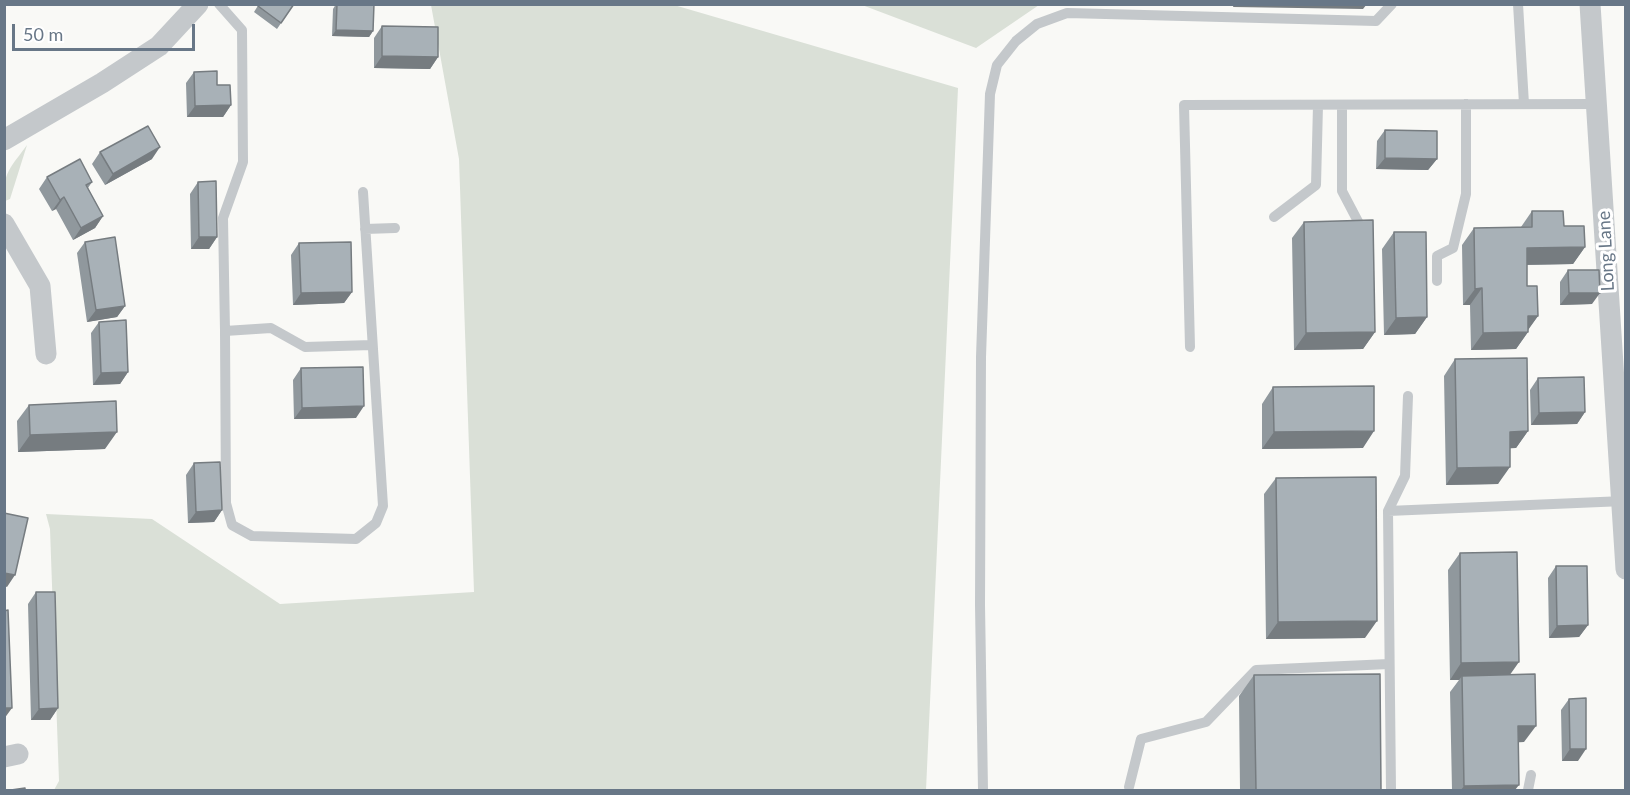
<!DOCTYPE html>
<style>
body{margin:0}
#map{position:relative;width:1630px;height:795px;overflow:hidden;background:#f9f9f6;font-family:Lato,sans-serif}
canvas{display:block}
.frame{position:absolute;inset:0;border:6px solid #687787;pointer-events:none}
.scale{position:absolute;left:12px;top:24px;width:183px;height:27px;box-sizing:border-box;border:3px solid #687787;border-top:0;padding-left:8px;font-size:18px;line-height:21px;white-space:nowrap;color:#687787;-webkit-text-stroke:4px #fff;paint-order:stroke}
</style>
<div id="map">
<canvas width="1630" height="795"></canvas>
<div class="frame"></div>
<div class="scale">50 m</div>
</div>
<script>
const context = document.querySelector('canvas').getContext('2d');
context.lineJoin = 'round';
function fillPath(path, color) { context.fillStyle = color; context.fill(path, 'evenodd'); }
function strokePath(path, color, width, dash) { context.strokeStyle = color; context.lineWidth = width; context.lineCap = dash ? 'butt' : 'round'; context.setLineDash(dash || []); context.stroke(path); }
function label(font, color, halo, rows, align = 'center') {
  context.font = font + ' Lato,sans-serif'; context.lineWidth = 6; context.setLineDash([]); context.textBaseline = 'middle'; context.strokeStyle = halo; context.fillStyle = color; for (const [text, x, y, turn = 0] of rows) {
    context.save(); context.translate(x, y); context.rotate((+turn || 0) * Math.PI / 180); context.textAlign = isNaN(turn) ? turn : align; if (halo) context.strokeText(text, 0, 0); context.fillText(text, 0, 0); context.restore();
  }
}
const green = new Path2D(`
 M 431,5 L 674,5 L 958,88 L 926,790 L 54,790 L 59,781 L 50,529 L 46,514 L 152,519 L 280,604 L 474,592 L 459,159 Z
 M 862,5 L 1039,4 L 1039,5 L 976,48 Z
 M 27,145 L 10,199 L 5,201 C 1,174 12,166 27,145 Z`);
const service = new Path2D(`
 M 219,4 L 242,30 L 243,162 L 223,218 L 225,331 L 226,503 L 232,525 L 252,536 L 356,539 L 376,523 L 383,506 L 363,192
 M 1518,4 L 1524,104
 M 1342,105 L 1342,191 L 1363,231
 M 1274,217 L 1316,185 L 1318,105
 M 365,229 L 395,228
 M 1437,281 L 1437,256 L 1453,248 L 1466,194 L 1466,104
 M 225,331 L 271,328 L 305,347 L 372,345
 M 1190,347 L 1184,105 L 1597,104
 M 1388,511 L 1405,476 L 1408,396
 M 1129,787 L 1141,739 L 1206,722 L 1256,670 L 1389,664
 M 983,790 L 980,605 L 981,357 L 990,94 L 997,65 L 1016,41 L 1037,24 L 1067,13 L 1376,21 L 1392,4
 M 1391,790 L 1388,511 L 1624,501
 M 1528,790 L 1531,775`);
const minor = new Path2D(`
 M 1590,4 L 1626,569
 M 4,140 L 102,83 L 159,46 L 198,4
 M 4,224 L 40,286 L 46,354
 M 4,757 L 18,754`);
const wall = new Path2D(`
 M 259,4 L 294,4 L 277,29 L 254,12 Z
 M 336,4 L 374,4 L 373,31 L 369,37 L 332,36 L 333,9 Z
 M 382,26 L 438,57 L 430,69 L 374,68 L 374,38 Z
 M 194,72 L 231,105 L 223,117 L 187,117 L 186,83 Z
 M 1385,130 L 1437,159 L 1428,170 L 1376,169 L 1377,141 Z
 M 100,152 L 152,159 L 105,185 L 92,164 Z
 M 47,177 L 92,182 L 88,188 L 103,216 L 95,228 L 73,240 L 56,209 L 52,211 L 39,189 Z
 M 198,182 L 217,237 L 209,249 L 191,249 L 190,194 Z
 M 1532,211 L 1564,226 L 1585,247 L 1573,264 L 1527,265 L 1527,286 L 1538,316 L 1528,329 L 1528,332 L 1516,349 L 1471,350 L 1470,305 L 1463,305 L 1462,245 L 1474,228 L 1521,227 Z
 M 1304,222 L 1375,332 L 1363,349 L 1294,350 L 1292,238 Z
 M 1394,232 L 1427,317 L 1415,334 L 1384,335 L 1382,249 Z
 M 85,242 L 125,306 L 117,317 L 87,322 L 77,253 Z
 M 299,243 L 352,292 L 344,303 L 293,305 L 291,255 Z
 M 1568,270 L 1592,304 L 1560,305 L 1560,282 Z
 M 99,322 L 128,372 L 120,384 L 93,385 L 91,333 Z
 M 1455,359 L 1528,431 L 1516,448 L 1510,448 L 1498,484 L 1446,485 L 1444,376 Z
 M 301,368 L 356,418 L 294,419 L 293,380 Z
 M 1538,378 L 1585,412 L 1577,424 L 1531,425 L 1530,390 Z
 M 1273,387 L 1363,448 L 1262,449 L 1262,404 Z
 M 29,405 L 105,449 L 18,452 L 17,421 Z
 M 194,463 L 222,510 L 214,522 L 188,523 L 186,475 Z
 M 1276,478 L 1365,638 L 1266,639 L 1264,494 Z
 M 1460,553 L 1510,675 L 1524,742 L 1519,742 L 1515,790 L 1452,790 L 1450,692 L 1459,680 L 1450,680 L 1448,570 Z
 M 1556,566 L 1588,625 L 1579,637 L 1549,638 L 1548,578 Z
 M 36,592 L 58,708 L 50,720 L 31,720 L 28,604 Z
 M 1254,675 L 1381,790 L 1240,790 L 1239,696 Z
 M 1569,699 L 1578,761 L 1562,761 L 1561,710 Z`);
const shadedWall = new Path2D(`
 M 1234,4 L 1367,4 L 1363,9 L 1233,7 Z
 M 336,30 L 373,31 L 369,37 L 332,36 Z
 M 382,56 L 438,57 L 430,69 L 374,68 Z
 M 231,105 L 223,117 L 187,117 L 195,106 Z
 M 160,147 L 152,159 L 105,185 L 113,174 Z
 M 1385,158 L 1437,159 L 1428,170 L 1376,169 Z
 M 64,197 L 56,209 L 52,211 L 60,200 Z
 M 103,216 L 95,228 L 73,240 L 81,228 Z
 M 199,237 L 217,237 L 209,249 L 191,249 Z
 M 1585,247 L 1573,264 L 1515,265 L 1527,248 Z
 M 1482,288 L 1470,305 L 1463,305 L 1475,289 Z
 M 352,292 L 344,303 L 293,305 L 301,293 Z
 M 1569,293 L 1600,293 L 1592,304 L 1560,305 Z
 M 125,306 L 117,317 L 87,322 L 96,310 Z
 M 1528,316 L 1538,316 L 1526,333 L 1528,332 L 1516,349 L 1471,350 L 1483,333 Z
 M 1427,317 L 1415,334 L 1384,335 L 1396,318 Z
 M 1375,332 L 1363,349 L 1294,350 L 1306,333 Z
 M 128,372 L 120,384 L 93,385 L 101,373 Z
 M 364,406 L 356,418 L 294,419 L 302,408 Z
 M 1585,412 L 1577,424 L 1531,425 L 1539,413 Z
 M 1374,431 L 1363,448 L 1262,449 L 1274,432 Z
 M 1528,431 L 1516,448 L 1498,449 L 1510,432 Z
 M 117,432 L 105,449 L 18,452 L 30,435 Z
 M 1510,467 L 1498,484 L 1446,485 L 1457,468 Z
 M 222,510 L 214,522 L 188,523 L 196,512 Z
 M 4,573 L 15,575 L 7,587 L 4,586 Z
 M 1377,621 L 1365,638 L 1266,639 L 1278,622 Z
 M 1588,625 L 1579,637 L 1549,638 L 1557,626 Z
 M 1519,662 L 1507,679 L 1462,676 L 1459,680 L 1450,680 L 1461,663 Z
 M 4,708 L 12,708 L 4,719 Z
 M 58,708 L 50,720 L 31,720 L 39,709 Z
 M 1518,726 L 1536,726 L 1524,742 L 1507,743 Z
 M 1570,749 L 1586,749 L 1578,761 L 1562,761 Z
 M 1519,785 L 1515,790 L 1461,790 L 1464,786 Z`);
const building = new Path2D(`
 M 259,4 L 294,4 L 281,23 L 258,6 Z
 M 337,4 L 374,4 L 373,31 L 336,30 Z
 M 382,26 L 438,27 L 438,57 L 382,56 Z
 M 217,71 L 217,85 L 230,85 L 231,105 L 195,106 L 194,72 Z
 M 148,126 L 160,147 L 113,174 L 100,152 Z
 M 1385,130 L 1437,131 L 1437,159 L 1385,158 Z
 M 80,159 L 92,182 L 86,185 L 103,216 L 81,228 L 64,197 L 60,200 L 47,177 Z
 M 216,181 L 217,237 L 199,237 L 198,182 Z
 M 1532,211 L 1563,211 L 1564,226 L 1584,226 L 1585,247 L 1527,248 L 1527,286 L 1537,286 L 1538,316 L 1528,316 L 1528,332 L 1483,333 L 1482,288 L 1475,289 L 1474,228 L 1532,227 Z
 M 1373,220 L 1375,332 L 1306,333 L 1304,222 Z
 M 1394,232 L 1426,232 L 1427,317 L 1396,318 Z
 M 115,237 L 125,306 L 96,310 L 85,242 Z
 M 351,242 L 352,292 L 301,293 L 299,243 Z
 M 1568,270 L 1599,270 L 1600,293 L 1569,293 Z
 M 126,320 L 128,372 L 101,373 L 99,322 Z
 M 1527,358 L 1528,431 L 1510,432 L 1510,467 L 1457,468 L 1455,359 Z
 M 363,367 L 364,406 L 302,408 L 301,368 Z
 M 1584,377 L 1585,412 L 1539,413 L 1538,378 Z
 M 1374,386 L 1374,431 L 1274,432 L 1273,387 Z
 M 116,401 L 117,432 L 30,435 L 29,405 Z
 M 220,462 L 222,510 L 196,512 L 194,463 Z
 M 1376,477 L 1377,621 L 1278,622 L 1276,478 Z
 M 4,513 L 28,518 L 15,575 L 4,573 Z
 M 1517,552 L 1519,662 L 1461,663 L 1460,553 Z
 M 1556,566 L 1587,566 L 1588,625 L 1557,626 Z
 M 36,592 L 55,592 L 58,708 L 39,709 Z
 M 8,610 L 12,708 L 4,708 L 4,611 Z
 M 1380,674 L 1381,790 L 1256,790 L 1254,675 Z
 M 1535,674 L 1536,726 L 1518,726 L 1519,785 L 1464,786 L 1462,676 Z
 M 1586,698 L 1586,749 L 1570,749 L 1569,699 Z
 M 25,788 L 25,790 L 11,790 Z`);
const streetNames = [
 ["Long Lane",1606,251,-93]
];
fillPath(green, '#dae0d7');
strokePath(service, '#c4c8cb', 10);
strokePath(minor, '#c4c8cb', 21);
fillPath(wall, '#90989d');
fillPath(shadedWall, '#767c80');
fillPath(building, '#a8b1b7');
strokePath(building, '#767c80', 1.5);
label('18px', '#687787', '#fff', streetNames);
</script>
